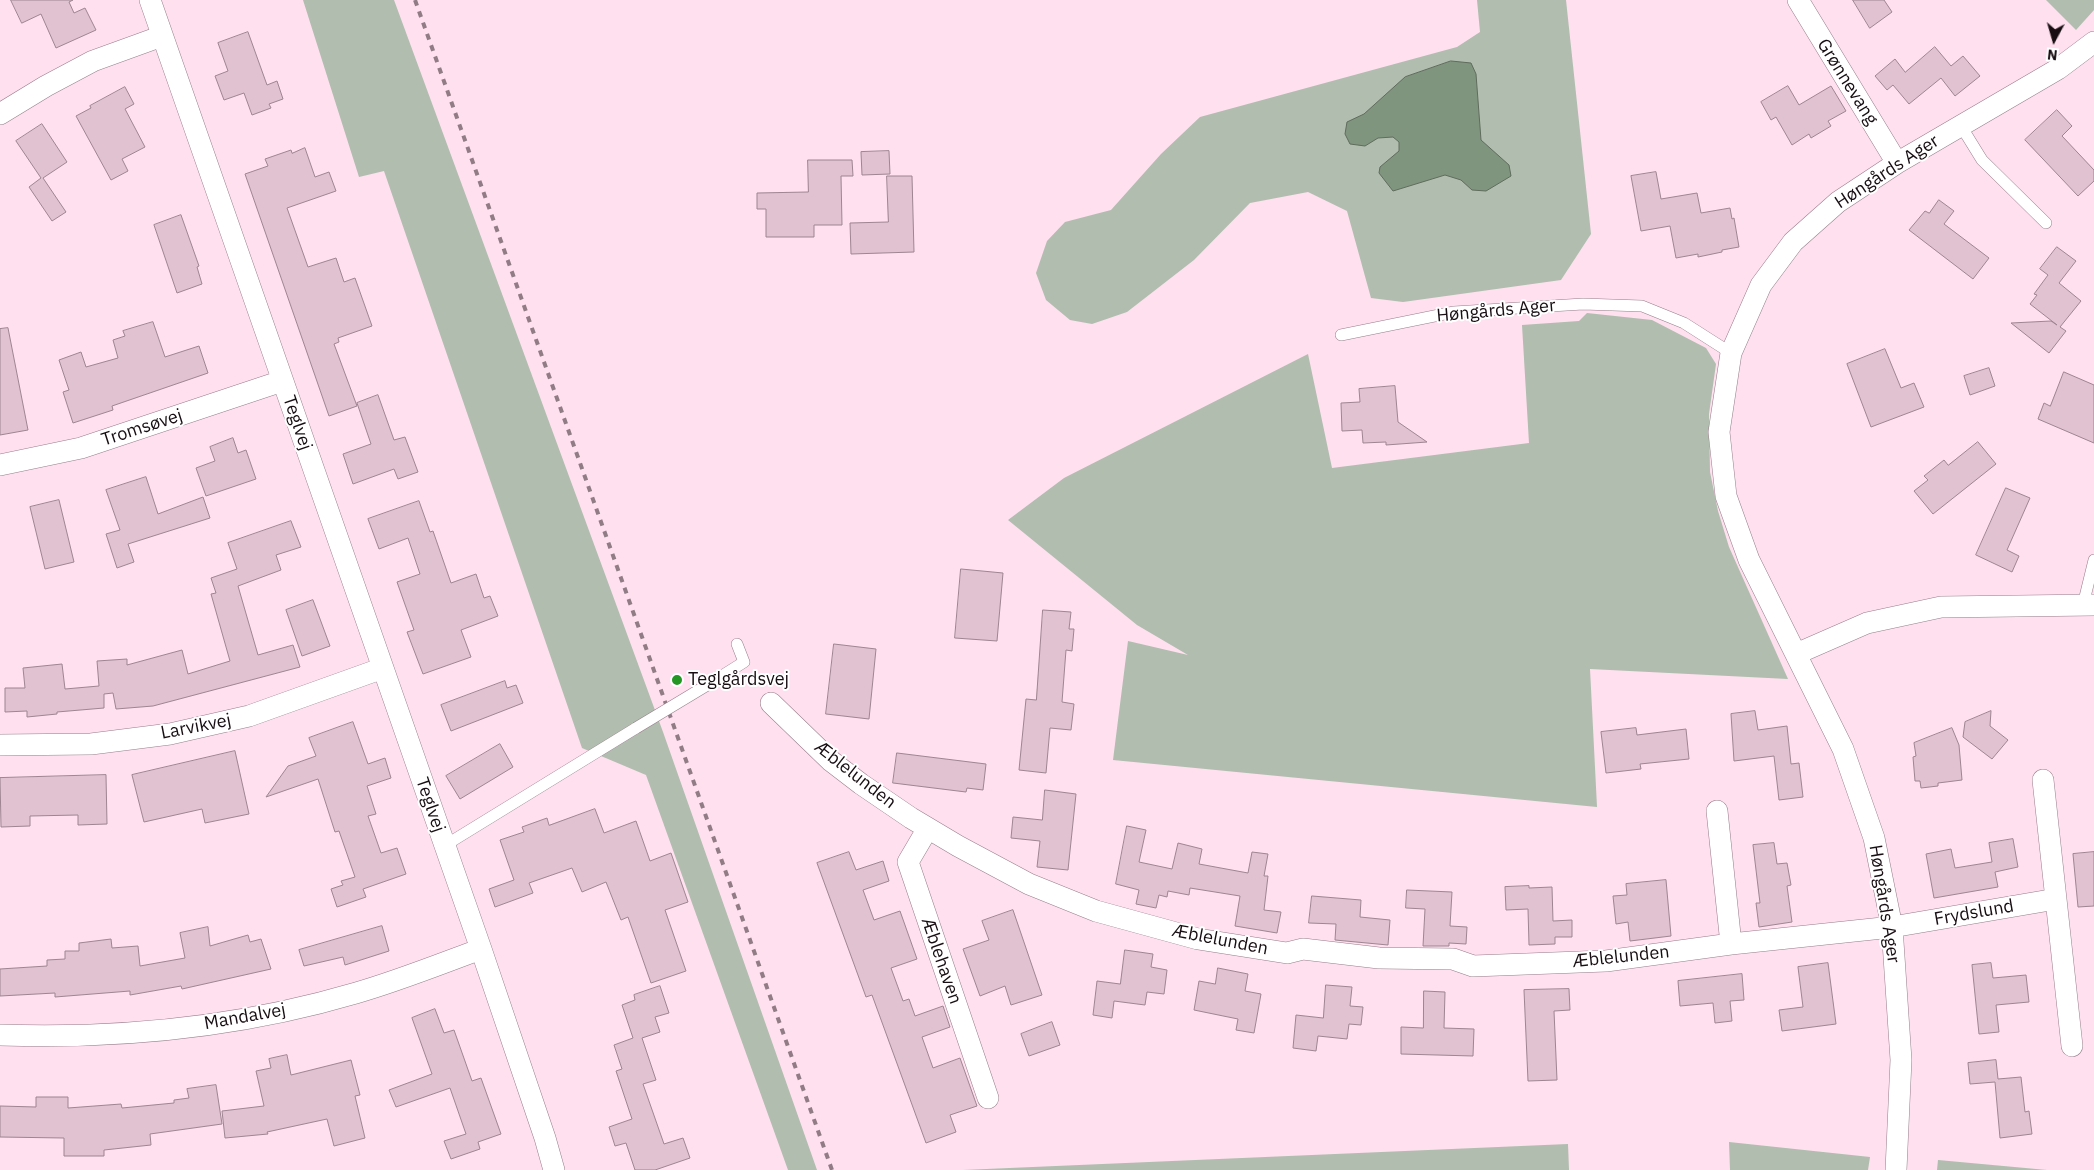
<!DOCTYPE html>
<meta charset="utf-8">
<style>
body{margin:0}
#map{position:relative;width:2094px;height:1170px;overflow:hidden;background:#fee0ee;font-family:"IBM Plex Sans",sans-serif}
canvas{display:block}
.north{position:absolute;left:2029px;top:15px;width:50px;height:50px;-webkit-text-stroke:4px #fff;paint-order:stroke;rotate:186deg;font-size:14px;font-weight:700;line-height:20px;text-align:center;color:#170d12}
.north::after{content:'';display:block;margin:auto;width:18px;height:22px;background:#170d12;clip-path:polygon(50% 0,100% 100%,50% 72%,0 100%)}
</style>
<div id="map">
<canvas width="2094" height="1170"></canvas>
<div class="north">N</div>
</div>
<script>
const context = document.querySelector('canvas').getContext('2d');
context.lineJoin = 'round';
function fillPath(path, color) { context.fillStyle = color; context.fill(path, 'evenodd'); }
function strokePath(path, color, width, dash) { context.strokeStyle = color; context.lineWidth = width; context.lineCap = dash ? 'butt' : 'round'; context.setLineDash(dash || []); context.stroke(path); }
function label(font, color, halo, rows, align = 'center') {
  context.font = font + ' "IBM Plex Sans",sans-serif'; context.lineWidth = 4; context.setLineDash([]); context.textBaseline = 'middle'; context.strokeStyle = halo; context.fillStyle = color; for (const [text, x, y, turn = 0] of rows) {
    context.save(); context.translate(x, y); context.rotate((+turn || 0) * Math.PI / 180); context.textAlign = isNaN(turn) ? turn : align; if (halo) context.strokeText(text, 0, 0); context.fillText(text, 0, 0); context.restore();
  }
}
const green = new Path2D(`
 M 303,0 L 394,0 L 663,732 L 817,1170 L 788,1170 L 646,775 L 582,748 L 384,171 L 359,177 Z
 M 1477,0 L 1566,0 L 1591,234 L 1561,280 L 1403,302 L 1371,298 L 1347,211 L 1308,192 L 1250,203 L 1194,260 L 1127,312 L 1092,324 L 1070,320 L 1046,300 L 1036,273 L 1047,241 L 1065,222 L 1111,210 L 1161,154 L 1200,117 L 1457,47 L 1480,32 Z
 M 2046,0 L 2094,0 L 2094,10 L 2076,30 Z
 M 1587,313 L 1652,320 L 1706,348 L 1716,364 L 1709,414 L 1710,472 L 1718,511 L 1729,547 L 1788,679 L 1590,669 L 1597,807 L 1113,760 L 1128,641 L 1188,655 L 1137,625 L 1008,520 L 1064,478 L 1308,354 L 1332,468 L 1529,443 L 1522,325 L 1579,321 Z
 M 1729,1142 L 1870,1157 L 1868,1170 L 1730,1170 Z
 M 1568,1144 L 1569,1170 L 963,1170 Z
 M 1938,1160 L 2047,1170 L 1937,1170 Z`);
const water = new Path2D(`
 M 1451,61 L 1471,63 L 1476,74 L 1481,140 L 1509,165 L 1511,176 L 1486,191 L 1472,190 L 1461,180 L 1445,175 L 1393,191 L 1379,173 L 1380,167 L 1399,151 L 1399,142 L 1393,137 L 1378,138 L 1365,146 L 1350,144 L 1345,134 L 1347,122 L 1364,114 L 1405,77 Z`);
const building = new Path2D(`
 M 11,0 L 73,0 L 69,2 L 74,13 L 85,8 L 96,30 L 56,48 L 41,14 L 22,23 Z
 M 1853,0 L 1884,0 L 1892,12 L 1870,28 Z
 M 248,32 L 267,85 L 277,81 L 283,99 L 269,104 L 271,108 L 252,115 L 244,93 L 224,100 L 215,76 L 228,71 L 218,43 Z
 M 1935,47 L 1951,66 L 1963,56 L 1980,76 L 1955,96 L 1941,78 L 1909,104 L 1893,85 L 1887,90 L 1875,76 L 1895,59 L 1905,72 Z
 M 1788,86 L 1799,105 L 1831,86 L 1846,111 L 1828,121 L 1831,126 L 1811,138 L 1809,134 L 1792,145 L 1776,117 L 1771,120 L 1761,102 Z
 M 125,87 L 134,104 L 125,109 L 145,147 L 122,159 L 128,171 L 111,180 L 76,116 L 91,108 L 90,106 Z
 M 2057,110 L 2072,126 L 2062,136 L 2094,170 L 2094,181 L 2078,196 L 2025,140 Z
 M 42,124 L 67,162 L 43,178 L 66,212 L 52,221 L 29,187 L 41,178 L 16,141 Z
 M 305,148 L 315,177 L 329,172 L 336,191 L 287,208 L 308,267 L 336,258 L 344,282 L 355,278 L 372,326 L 338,338 L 339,342 L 334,344 L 357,406 L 329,416 L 245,174 L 268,166 L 265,159 L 291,150 L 292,153 Z
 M 889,151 L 890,174 L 862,175 L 861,152 Z
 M 808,160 L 852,160 L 853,176 L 841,176 L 842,225 L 814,225 L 814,237 L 766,237 L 766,209 L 757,209 L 757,193 L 808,192 Z
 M 1656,172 L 1661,199 L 1697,193 L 1701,213 L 1730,208 L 1732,219 L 1734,218 L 1739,247 L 1722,250 L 1722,252 L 1698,257 L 1698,254 L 1676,258 L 1670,226 L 1641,231 L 1631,176 Z
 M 887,176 L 912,176 L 914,252 L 851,254 L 850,223 L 888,222 Z
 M 1939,200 L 1954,211 L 1944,224 L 1989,258 L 1973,279 L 1909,230 L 1925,211 L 1929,213 Z
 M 181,215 L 199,266 L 197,267 L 202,284 L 177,293 L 154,225 Z
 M 2057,247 L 2076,261 L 2059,283 L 2081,301 L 2060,327 L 2066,331 L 2049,353 L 2011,323 L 2051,321 L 2057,325 L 2030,304 L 2037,295 L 2034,294 L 2048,275 L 2040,269 Z
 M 153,322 L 165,357 L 199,346 L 208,373 L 112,406 L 113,410 L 73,423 L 63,392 L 69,390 L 59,360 L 81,352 L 86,367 L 118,358 L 113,340 L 125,336 L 123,331 Z
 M 8,328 L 28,430 L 0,435 L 0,329 Z
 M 1885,349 L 1901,388 L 1914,383 L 1924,407 L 1871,427 L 1847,364 Z
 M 1989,368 L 1995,386 L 1970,395 L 1964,376 Z
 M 2064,372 L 2094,385 L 2094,443 L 2038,419 L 2044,403 L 2050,406 Z
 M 1395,386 L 1398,422 L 1427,442 L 1386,445 L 1386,442 L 1363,443 L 1362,430 L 1342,431 L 1341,403 L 1360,402 L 1359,389 Z
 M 378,395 L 394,440 L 405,437 L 418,472 L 398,479 L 394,469 L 353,484 L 343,454 L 371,444 L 357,403 Z
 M 233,438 L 238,453 L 246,450 L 256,479 L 206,496 L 196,468 L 215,461 L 210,447 Z
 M 1978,442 L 1996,464 L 1933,514 L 1914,491 L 1928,480 L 1924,476 L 1944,460 L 1948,465 Z
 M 146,477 L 158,514 L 203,497 L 210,518 L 128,544 L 134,562 L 117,568 L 106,534 L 120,530 L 106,490 Z
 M 2006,488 L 2030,498 L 2007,550 L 2019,556 L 2012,572 L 1976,555 Z
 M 59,500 L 74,562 L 45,569 L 30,507 Z
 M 419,501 L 430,532 L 433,531 L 451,583 L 476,574 L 484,598 L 490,596 L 498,616 L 461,630 L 471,657 L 423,674 L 407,632 L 414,630 L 397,582 L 420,574 L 408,538 L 379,549 L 368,519 Z
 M 291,521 L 301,547 L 276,555 L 281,570 L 238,586 L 258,655 L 293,645 L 300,667 L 153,706 L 116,709 L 113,693 L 104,694 L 104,708 L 57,712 L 57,714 L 27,717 L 27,711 L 5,712 L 5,688 L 25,688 L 23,668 L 62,664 L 65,689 L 99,686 L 97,661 L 127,659 L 127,665 L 182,650 L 188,674 L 230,661 L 211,594 L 216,593 L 211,578 L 237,569 L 228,543 Z
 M 961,569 L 1003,573 L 997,641 L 955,638 Z
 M 313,600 L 330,646 L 302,656 L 286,610 Z
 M 1043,610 L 1071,612 L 1069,629 L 1074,629 L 1072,651 L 1066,650 L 1062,702 L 1074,704 L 1071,730 L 1050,728 L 1046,773 L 1019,770 L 1026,699 L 1036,700 Z
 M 834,644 L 876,649 L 869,719 L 826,714 Z
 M 505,681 L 507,688 L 516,685 L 523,703 L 451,731 L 441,705 Z
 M 1755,711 L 1758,730 L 1787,726 L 1791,764 L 1799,763 L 1803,797 L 1779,800 L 1774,756 L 1734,761 L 1731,714 Z
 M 1991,711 L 1990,726 L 2008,740 L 1992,759 L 1963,737 L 1965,722 Z
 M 353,722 L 368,764 L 385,758 L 391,778 L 367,786 L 376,814 L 368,816 L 381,853 L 397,848 L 406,874 L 363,889 L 366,897 L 337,907 L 331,889 L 343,885 L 341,881 L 355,877 L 339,831 L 335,832 L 318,779 L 266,797 L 288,766 L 316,756 L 309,738 Z
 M 1636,728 L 1637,735 L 1686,729 L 1689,759 L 1640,764 L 1641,769 L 1606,773 L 1601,732 Z
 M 1952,728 L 1959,745 L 1962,780 L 1938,783 L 1938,786 L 1921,788 L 1920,781 L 1915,781 L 1913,757 L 1916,756 L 1914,743 Z
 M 500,744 L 513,767 L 460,799 L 446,776 Z
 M 235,751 L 249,814 L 205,823 L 202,809 L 144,822 L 132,775 Z
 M 897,753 L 986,764 L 983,790 L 967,788 L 966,792 L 893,783 Z
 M 106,775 L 107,824 L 78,825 L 78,815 L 30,816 L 30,826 L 1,827 L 0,778 Z
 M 1045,790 L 1076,794 L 1068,870 L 1037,867 L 1040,841 L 1011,838 L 1013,817 L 1042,820 Z
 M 595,809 L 604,833 L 636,821 L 650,861 L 671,853 L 688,902 L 665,910 L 686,971 L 651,983 L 628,917 L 621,920 L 606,882 L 582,892 L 572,868 L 529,883 L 533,893 L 495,907 L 489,889 L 514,880 L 500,840 L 524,832 L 522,827 L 547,818 L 549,825 Z
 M 1127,826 L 1146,830 L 1139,862 L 1172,869 L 1178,843 L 1202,849 L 1199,864 L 1248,873 L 1252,852 L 1268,854 L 1264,876 L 1268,876 L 1264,910 L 1281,912 L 1277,933 L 1235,926 L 1240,896 L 1190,888 L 1189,895 L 1168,891 L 1167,897 L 1159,895 L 1156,908 L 1136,904 L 1139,890 L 1116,884 Z
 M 2013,839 L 2018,867 L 1995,872 L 1998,887 L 1934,898 L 1926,854 L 1951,849 L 1955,868 L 1992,862 L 1989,843 Z
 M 1774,843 L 1777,864 L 1787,863 L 1791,885 L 1787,886 L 1792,922 L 1759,927 L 1756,903 L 1760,903 L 1753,845 Z
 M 849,852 L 856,870 L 883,861 L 889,881 L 863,890 L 874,920 L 900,911 L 917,959 L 891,968 L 903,1001 L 909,999 L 915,1016 L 943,1006 L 950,1027 L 922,1037 L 933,1068 L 960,1058 L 977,1106 L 950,1115 L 956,1132 L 926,1143 L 872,995 L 866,997 L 817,863 Z
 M 2094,852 L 2094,906 L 2078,907 L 2073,854 Z
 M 1666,880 L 1671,936 L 1630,941 L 1628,922 L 1616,924 L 1613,896 L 1627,895 L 1626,884 Z
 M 1529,886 L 1529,888 L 1552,887 L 1553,921 L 1572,920 L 1572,937 L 1555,937 L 1555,944 L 1529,945 L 1528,909 L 1506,910 L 1505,887 Z
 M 1407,890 L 1452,892 L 1450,926 L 1467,927 L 1466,944 L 1449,943 L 1449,946 L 1423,946 L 1425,909 L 1406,908 Z
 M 1312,896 L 1361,900 L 1360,917 L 1390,920 L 1388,945 L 1335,940 L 1336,924 L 1309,923 Z
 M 1013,910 L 1042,995 L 1011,1005 L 1005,986 L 980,996 L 963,949 L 989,940 L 982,921 Z
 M 382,926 L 389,951 L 345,965 L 343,957 L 304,966 L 299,950 Z
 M 208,927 L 210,946 L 248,935 L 250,942 L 261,939 L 271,969 L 182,989 L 181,986 L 130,995 L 130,991 L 55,997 L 55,993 L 0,996 L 0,969 L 47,966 L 47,960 L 65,959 L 65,951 L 79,951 L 79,943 L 111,939 L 112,948 L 138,946 L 140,966 L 185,958 L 180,933 Z
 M 1125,950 L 1153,954 L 1151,967 L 1167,970 L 1164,994 L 1147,992 L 1145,1005 L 1114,1001 L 1112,1018 L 1093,1015 L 1097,981 L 1120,984 Z
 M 1828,963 L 1836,1024 L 1782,1031 L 1779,1010 L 1803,1007 L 1798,967 Z
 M 1991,963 L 1993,978 L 2026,975 L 2029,1002 L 1996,1005 L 1999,1032 L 1979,1034 L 1972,965 Z
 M 1218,968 L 1248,974 L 1245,991 L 1261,994 L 1254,1033 L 1236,1030 L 1238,1019 L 1194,1010 L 1199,981 L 1215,984 Z
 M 1742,974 L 1744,1000 L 1730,1001 L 1732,1021 L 1715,1023 L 1713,1003 L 1680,1006 L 1678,981 Z
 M 1326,985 L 1352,987 L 1350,1006 L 1363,1007 L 1361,1025 L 1349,1024 L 1347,1039 L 1318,1036 L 1316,1051 L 1293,1048 L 1296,1015 L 1323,1018 Z
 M 660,986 L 669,1013 L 655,1017 L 660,1032 L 642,1038 L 656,1080 L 643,1084 L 664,1144 L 683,1138 L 690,1158 L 655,1170 L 635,1170 L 626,1143 L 615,1146 L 609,1127 L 632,1119 L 616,1071 L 622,1069 L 614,1045 L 633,1038 L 622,1005 L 635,1000 L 634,995 Z
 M 1569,989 L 1570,1010 L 1554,1011 L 1557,1080 L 1528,1081 L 1524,990 Z
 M 1424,991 L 1445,992 L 1444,1028 L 1474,1029 L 1473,1056 L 1401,1054 L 1401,1027 L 1423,1028 Z
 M 435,1009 L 444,1033 L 454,1030 L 472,1081 L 481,1078 L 501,1134 L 478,1142 L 480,1149 L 451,1159 L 444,1141 L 466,1134 L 450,1088 L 396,1107 L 389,1090 L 432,1074 L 412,1018 Z
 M 1052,1022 L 1060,1045 L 1029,1056 L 1021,1034 Z
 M 287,1055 L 291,1075 L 351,1060 L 360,1095 L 355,1096 L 365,1138 L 334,1146 L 327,1119 L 267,1132 L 268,1134 L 225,1138 L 222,1111 L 264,1106 L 256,1071 L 271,1068 L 269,1059 Z
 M 1996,1060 L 1998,1079 L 2021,1077 L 2025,1112 L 2029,1111 L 2032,1134 L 2000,1138 L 1995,1082 L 1970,1084 L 1968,1063 Z
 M 216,1085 L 222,1124 L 150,1134 L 151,1145 L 104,1150 L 104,1156 L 64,1156 L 64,1138 L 0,1137 L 0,1106 L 36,1107 L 36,1097 L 68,1097 L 68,1108 L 121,1104 L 122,1108 L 174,1103 L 174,1100 L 189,1098 L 187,1089 Z`);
const service = new Path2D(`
 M 1961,126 L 1982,160 L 2046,223
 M 1341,335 L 1454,312 L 1583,304 L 1642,306 L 1684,323 L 1731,353
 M 2083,605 L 2094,560
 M 709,684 L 744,662 L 737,644
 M 444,846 L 636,728`);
const minor = new Path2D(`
 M 150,0 L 481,949 L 545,1138 L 554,1170
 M 1798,0 L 1897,163
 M 0,114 L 46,86 L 93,61 L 162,36
 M 0,465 L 81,448 L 282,381
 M 1796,654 L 1867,623 L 1941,607 L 2094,605
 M 771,703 L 831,761 L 861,784 L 911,818 L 958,846 L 1029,884 L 1096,911 L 1198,939 L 1287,953 L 1303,949 L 1379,958 L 1453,959 L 1473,966 L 1606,961 L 1731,944 L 1892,927 L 2056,899
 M 0,745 L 91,744 L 170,734 L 249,716 L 383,668
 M 2043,780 L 2072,1046
 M 1717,811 L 1731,944
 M 928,828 L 908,862 L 988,1098
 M 0,1035 C 120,1039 241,1027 356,993 C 398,981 440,964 481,949
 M 1896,1170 L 1901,1060 L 1892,927 L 1874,838 L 1843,749 L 1749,560 L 1726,496 L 1719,432 L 1731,353 L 1761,285 L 1793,242 L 1838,202 L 1897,163 L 2058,69 L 2094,42`);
const rail = new Path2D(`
 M 415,0 L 832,1170`);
const serviceBridge = new Path2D(`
 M 636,728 L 709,684`);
const markers = [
 [677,680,6,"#239623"]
];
const streetNames = [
 ["Grønnevang",1847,82,58],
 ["Høngårds Ager",1887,172,-33],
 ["Høngårds Ager",1496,311,-5],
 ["Teglvej",297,423,71],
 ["Tromsøvej",142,428,-18],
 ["Larvikvej",196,727,-11],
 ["Æblelunden",855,775,38],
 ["Teglvej",430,805,71],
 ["Høngårds Ager",1884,904,81],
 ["Frydslund",1974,913,-10],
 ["Æblelunden",1220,940,11],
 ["Æblelunden",1621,957,-6],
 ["Æblehaven",941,961,71],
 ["Mandalvej",245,1017,-10]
];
const poiNames = [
 ["Teglgårdsvej",688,680]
];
fillPath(green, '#b0bdaf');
fillPath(water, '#80957e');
strokePath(water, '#606c5e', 1);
fillPath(building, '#e0c2d0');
strokePath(building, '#9f8491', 1);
strokePath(service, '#987d8a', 12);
strokePath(minor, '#987d8a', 22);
strokePath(service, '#fff', 11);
strokePath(minor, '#fff', 21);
strokePath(rail, '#917c86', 4, [6, 6]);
strokePath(serviceBridge, '#987d8a', 12, []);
strokePath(serviceBridge, '#fff', 11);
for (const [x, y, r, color] of markers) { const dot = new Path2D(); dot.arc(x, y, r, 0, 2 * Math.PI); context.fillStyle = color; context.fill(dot); strokePath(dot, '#fff', 2); }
label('18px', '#170d12', '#fff', streetNames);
label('18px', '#170d12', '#fff', poiNames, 'left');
</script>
